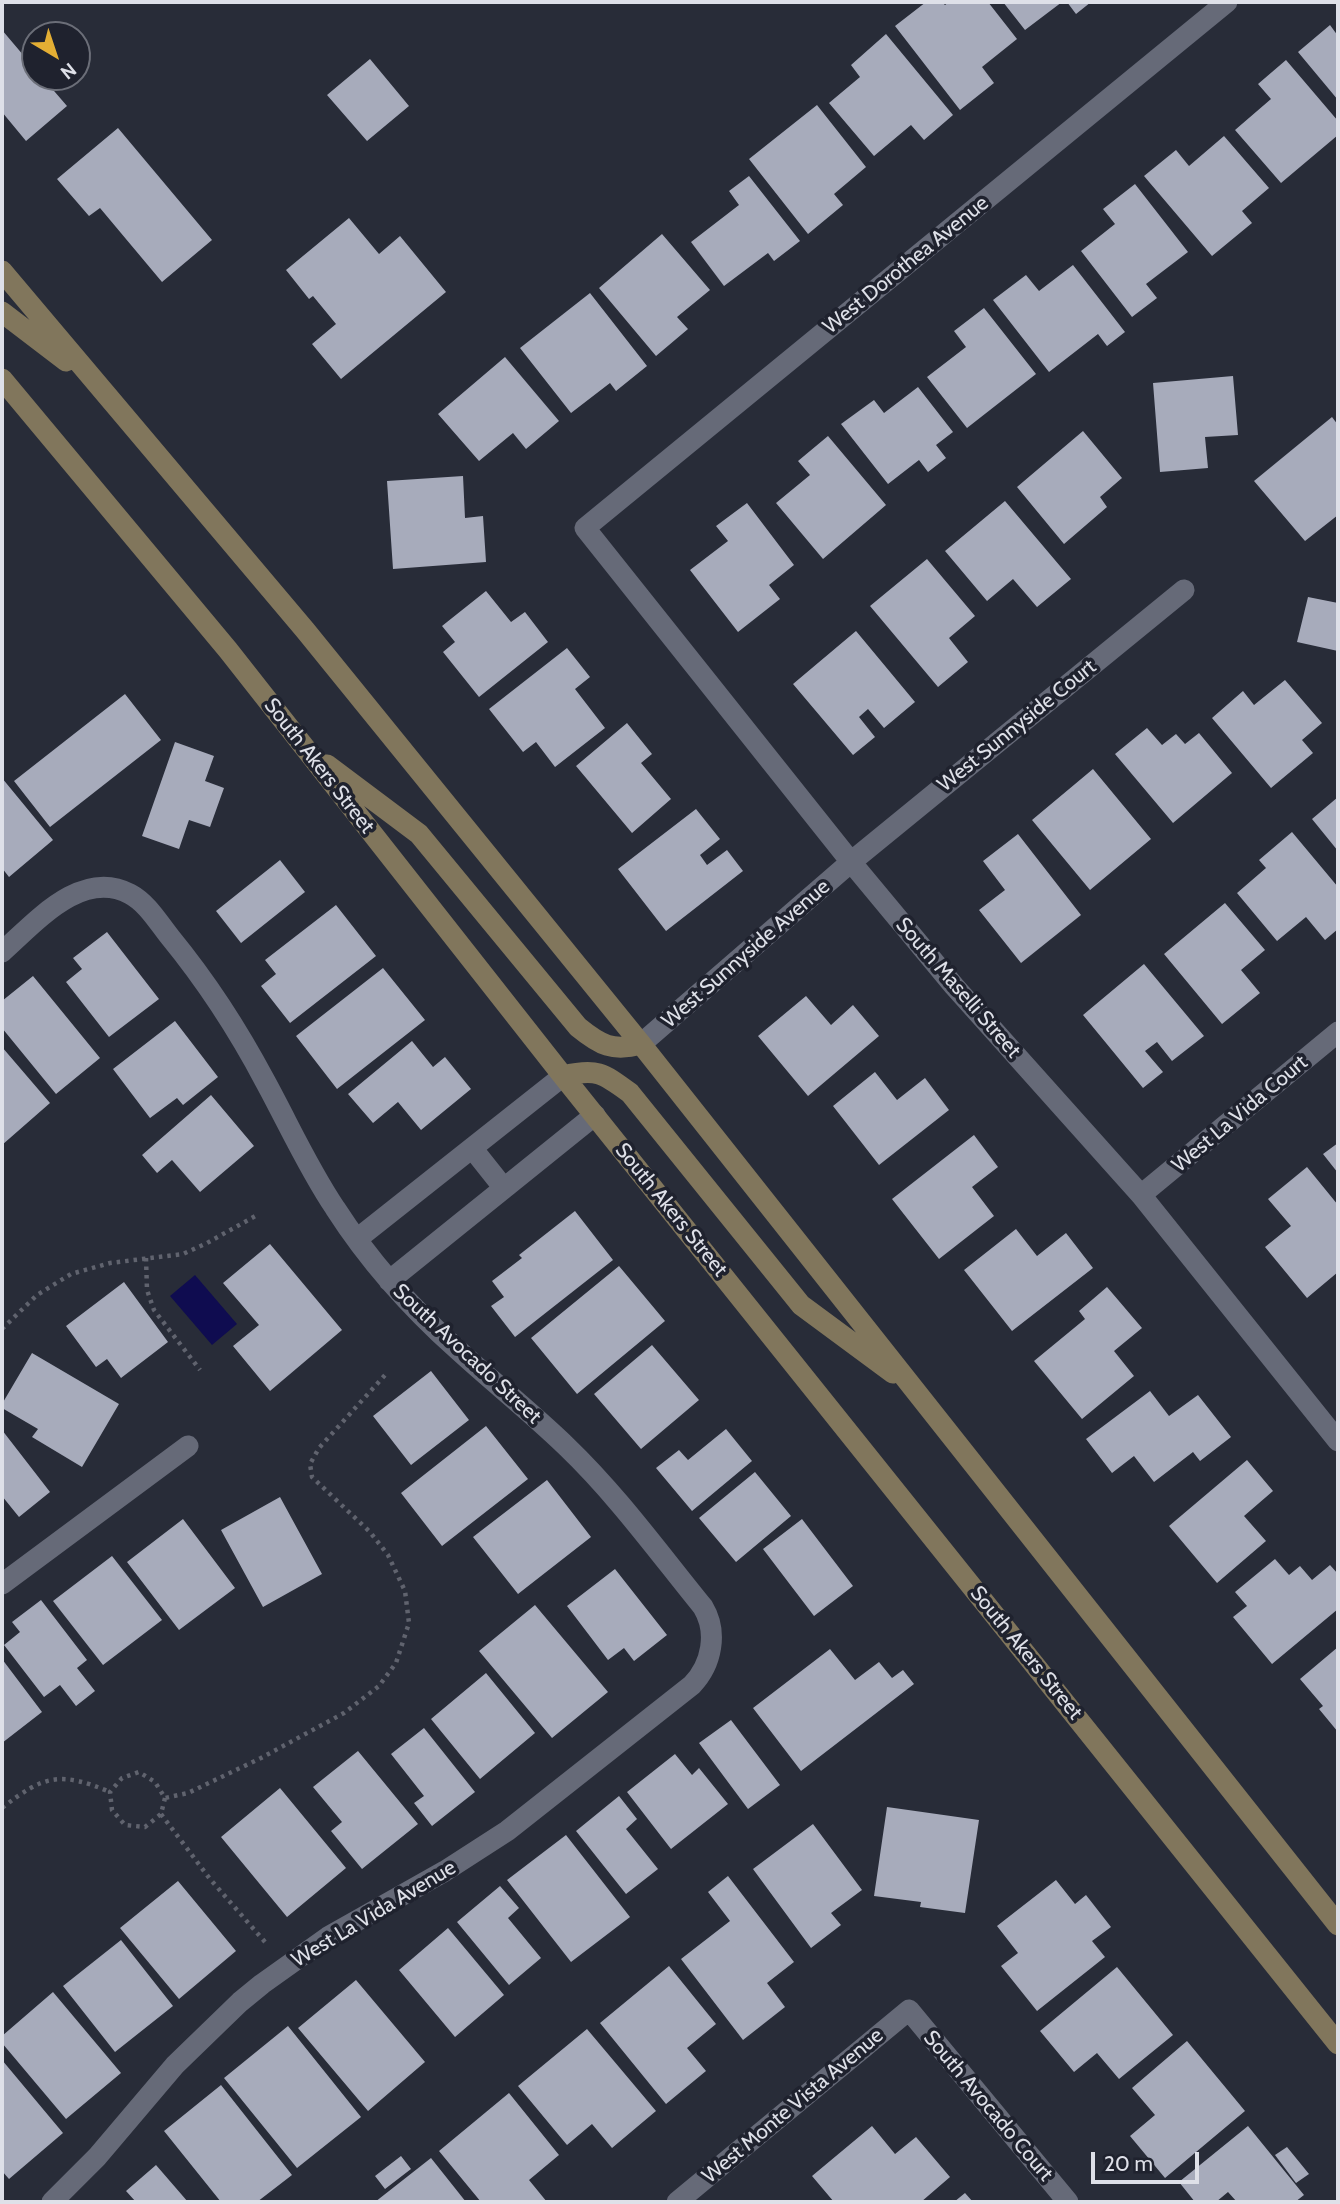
<!DOCTYPE html>
<style>
body{margin:0}
#map{position:relative;width:1340px;height:2204px;overflow:hidden;background:#282c38;font-family:Cabin,sans-serif}
canvas{display:block}
.frame{position:absolute;inset:0;border:4px solid #dee0e8;pointer-events:none}
.north{position:absolute;left:21px;top:21px;width:70px;height:70px;box-sizing:border-box;background:#1f222e;border:2px solid #6b6e78;border-radius:50%;rotate:141deg;font-size:19px;font-weight:700;line-height:28px;text-align:center;color:#dee0e8}
.north::after{content:'';display:block;margin:auto;width:24px;height:32px;background:#e3ae34;clip-path:polygon(50% 0,100% 100%,50% 72%,0 100%)}
.scale{position:absolute;left:1091px;top:2152px;width:108px;height:32px;box-sizing:border-box;border:4px solid #dee0e8;border-top:0;padding-left:9px;font-size:21px;line-height:24px;white-space:nowrap;color:#dee0e8;-webkit-text-stroke:5px #1f222e;paint-order:stroke}
</style>
<div id="map">
<canvas width="1340" height="2204"></canvas>
<div class="frame"></div>
<div class="north">N</div>
<div class="scale">20 m</div>
</div>
<script>
const context = document.querySelector('canvas').getContext('2d');
context.lineJoin = 'round';
function fillPath(path, color) { context.fillStyle = color; context.fill(path, 'evenodd'); }
function strokePath(path, color, width, dash) { context.strokeStyle = color; context.lineWidth = width; context.lineCap = dash ? 'butt' : 'round'; context.setLineDash(dash || []); context.stroke(path); }
function label(font, color, halo, rows, align = 'center') {
  context.font = font + ' Cabin,sans-serif'; context.lineWidth = 7; context.setLineDash([]); context.textBaseline = 'middle'; context.strokeStyle = halo; context.fillStyle = color; for (const [text, x, y, turn = 0] of rows) {
    context.save(); context.translate(x, y); context.rotate((+turn || 0) * Math.PI / 180); context.textAlign = isNaN(turn) ? turn : align; if (halo) context.strokeText(text, 0, 0); context.fillText(text, 0, 0); context.restore();
  }
}
const water = new Path2D(`
 M 195,1275 L 237,1324 L 212,1345 L 170,1296 Z`);
const building = new Path2D(`
 M 926,2 L 942,2 L 945,5 L 949,2 L 988,2 L 1017,39 L 982,67 L 994,83 L 960,110 L 895,26 Z
 M 1003,2 L 1062,2 L 1025,30 Z
 M 1067,2 L 1091,2 L 1076,14 Z
 M 1330,25 L 1338,36 L 1338,100 L 1298,52 Z
 M 2,30 L 35,69 L 35,77 L 42,77 L 67,106 L 26,141 L 2,112 Z
 M 886,34 L 953,115 L 924,140 L 911,125 L 874,156 L 829,103 L 860,77 L 851,65 Z
 M 370,59 L 409,106 L 367,141 L 327,95 Z
 M 1286,60 L 1338,121 L 1338,135 L 1281,183 L 1235,130 L 1271,99 L 1258,84 Z
 M 817,105 L 866,167 L 834,194 L 843,205 L 808,234 L 749,159 Z
 M 118,128 L 212,240 L 162,282 L 100,208 L 89,216 L 57,179 Z
 M 1224,136 L 1269,188 L 1242,211 L 1252,223 L 1212,256 L 1144,176 L 1176,150 L 1189,166 Z
 M 749,176 L 800,241 L 774,261 L 768,253 L 724,286 L 691,242 L 739,205 L 729,191 Z
 M 1135,184 L 1188,252 L 1146,284 L 1157,298 L 1132,317 L 1081,251 L 1115,224 L 1103,209 Z
 M 349,218 L 379,254 L 400,236 L 446,292 L 341,379 L 312,344 L 336,324 L 313,296 L 309,299 L 286,270 Z
 M 662,234 L 710,290 L 677,317 L 688,329 L 656,356 L 599,288 Z
 M 1073,265 L 1125,332 L 1107,346 L 1098,334 L 1049,372 L 993,300 L 1026,275 L 1039,291 Z
 M 590,293 L 647,366 L 616,391 L 610,383 L 571,413 L 520,348 Z
 M 984,308 L 1036,374 L 967,428 L 927,377 L 966,347 L 954,331 Z
 M 505,357 L 559,421 L 526,449 L 513,433 L 479,461 L 438,414 Z
 M 1233,376 L 1238,435 L 1205,437 L 1208,468 L 1160,472 L 1153,383 Z
 M 918,387 L 953,432 L 936,445 L 946,458 L 928,472 L 919,460 L 888,484 L 841,424 L 874,400 L 884,413 Z
 M 1332,417 L 1338,425 L 1338,515 L 1305,541 L 1254,481 Z
 M 1083,431 L 1122,478 L 1100,497 L 1107,507 L 1064,544 L 1017,487 Z
 M 828,436 L 886,505 L 823,559 L 776,503 L 810,475 L 798,461 Z
 M 463,476 L 465,518 L 483,516 L 486,562 L 393,569 L 387,481 Z
 M 1005,501 L 1071,579 L 1037,607 L 1013,579 L 987,601 L 945,551 Z
 M 747,503 L 794,565 L 769,585 L 780,599 L 738,632 L 690,570 L 728,541 L 716,526 Z
 M 927,559 L 975,616 L 949,638 L 968,662 L 938,687 L 870,606 Z
 M 486,591 L 511,622 L 525,612 L 548,642 L 479,697 L 443,652 L 455,642 L 442,626 Z
 M 1308,597 L 1338,603 L 1338,651 L 1297,642 Z
 M 856,631 L 915,702 L 884,728 L 868,709 L 859,717 L 875,737 L 853,755 L 793,684 Z
 M 567,648 L 590,677 L 575,689 L 605,728 L 555,767 L 536,742 L 523,752 L 489,709 Z
 M 1285,680 L 1322,723 L 1302,740 L 1313,753 L 1271,788 L 1212,718 L 1243,691 L 1254,705 Z
 M 125,694 L 161,740 L 50,827 L 14,781 Z
 M 627,723 L 652,754 L 641,763 L 671,799 L 632,833 L 576,766 Z
 M 1147,728 L 1162,745 L 1176,734 L 1185,744 L 1199,733 L 1232,773 L 1173,823 L 1115,754 Z
 M 175,742 L 214,756 L 205,781 L 224,788 L 210,827 L 189,820 L 179,849 L 142,836 Z
 M 1093,769 L 1151,839 L 1090,890 L 1032,820 Z
 M 2,778 L 53,840 L 9,877 L 2,868 Z
 M 1338,797 L 1338,851 L 1312,819 Z
 M 696,809 L 720,839 L 700,855 L 707,865 L 727,850 L 743,871 L 666,931 L 618,869 Z
 M 1292,832 L 1338,887 L 1338,929 L 1325,940 L 1306,917 L 1277,941 L 1237,893 L 1266,868 L 1259,860 Z
 M 1018,834 L 1081,915 L 1021,963 L 979,910 L 1005,890 L 983,861 Z
 M 280,860 L 305,892 L 241,943 L 216,911 Z
 M 1225,903 L 1265,950 L 1241,970 L 1260,993 L 1222,1024 L 1164,954 Z
 M 336,905 L 376,956 L 290,1023 L 261,986 L 276,974 L 265,960 Z
 M 107,932 L 159,999 L 109,1037 L 66,982 L 82,969 L 73,958 Z
 M 1144,964 L 1204,1036 L 1172,1061 L 1157,1042 L 1145,1051 L 1163,1072 L 1143,1088 L 1083,1015 Z
 M 383,968 L 425,1020 L 337,1089 L 296,1036 Z
 M 33,976 L 100,1058 L 56,1094 L 2,1028 L 2,1001 Z
 M 806,996 L 831,1025 L 853,1005 L 879,1036 L 808,1096 L 758,1036 Z
 M 175,1021 L 218,1077 L 183,1105 L 177,1098 L 150,1118 L 113,1069 Z
 M 412,1041 L 433,1067 L 445,1057 L 471,1089 L 421,1130 L 398,1102 L 373,1123 L 348,1094 Z
 M 2,1047 L 50,1103 L 2,1145 Z
 M 875,1072 L 897,1100 L 925,1078 L 949,1110 L 879,1165 L 833,1106 Z
 M 211,1095 L 254,1146 L 200,1192 L 172,1160 L 157,1173 L 142,1155 Z
 M 974,1135 L 998,1167 L 972,1187 L 994,1216 L 939,1259 L 892,1199 Z
 M 1338,1143 L 1338,1173 L 1323,1154 Z
 M 1307,1167 L 1338,1205 L 1338,1272 L 1307,1298 L 1265,1247 L 1291,1226 L 1268,1199 Z
 M 575,1211 L 613,1260 L 515,1337 L 491,1306 L 504,1297 L 492,1281 L 522,1258 L 519,1255 Z
 M 1016,1229 L 1037,1256 L 1066,1233 L 1093,1268 L 1012,1331 L 964,1270 Z
 M 270,1244 L 342,1330 L 270,1391 L 233,1346 L 259,1325 L 223,1283 Z
 M 619,1266 L 665,1321 L 577,1394 L 531,1338 Z
 M 124,1282 L 168,1342 L 121,1378 L 107,1359 L 96,1367 L 66,1326 Z
 M 1107,1287 L 1142,1328 L 1114,1351 L 1134,1376 L 1082,1419 L 1034,1361 L 1085,1319 L 1079,1311 Z
 M 652,1345 L 699,1400 L 641,1449 L 594,1394 Z
 M 32,1353 L 119,1404 L 82,1467 L 32,1437 L 38,1429 L 2,1408 L 2,1404 Z
 M 431,1371 L 469,1420 L 411,1465 L 373,1416 Z
 M 1150,1391 L 1169,1416 L 1198,1395 L 1231,1437 L 1200,1461 L 1193,1452 L 1154,1482 L 1134,1456 L 1112,1473 L 1086,1439 Z
 M 486,1426 L 528,1479 L 442,1546 L 401,1493 Z
 M 726,1429 L 752,1461 L 692,1511 L 656,1468 L 679,1450 L 688,1460 Z
 M 2,1430 L 50,1492 L 19,1517 L 2,1496 Z
 M 1247,1460 L 1273,1491 L 1244,1516 L 1266,1541 L 1217,1583 L 1169,1526 Z
 M 755,1472 L 791,1516 L 736,1562 L 699,1518 Z
 M 547,1480 L 591,1537 L 518,1594 L 473,1537 Z
 M 280,1497 L 322,1574 L 263,1607 L 221,1530 Z
 M 183,1519 L 235,1588 L 179,1630 L 127,1562 Z
 M 802,1519 L 853,1586 L 814,1616 L 763,1549 Z
 M 112,1556 L 162,1620 L 103,1665 L 53,1601 Z
 M 1275,1559 L 1289,1575 L 1300,1566 L 1312,1580 L 1330,1565 L 1338,1574 L 1338,1609 L 1272,1664 L 1233,1617 L 1247,1606 L 1235,1592 Z
 M 615,1569 L 667,1635 L 634,1661 L 624,1648 L 608,1660 L 567,1606 Z
 M 41,1600 L 87,1660 L 77,1668 L 95,1691 L 76,1706 L 60,1685 L 44,1697 L 4,1645 L 20,1632 L 12,1622 Z
 M 535,1605 L 608,1692 L 552,1738 L 479,1651 Z
 M 1338,1647 L 1338,1732 L 1319,1709 L 1323,1706 L 1300,1679 Z
 M 830,1649 L 855,1680 L 879,1662 L 892,1678 L 903,1670 L 914,1684 L 801,1771 L 753,1708 Z
 M 2,1659 L 42,1712 L 2,1743 Z
 M 486,1673 L 535,1733 L 480,1779 L 431,1719 Z
 M 731,1720 L 780,1785 L 748,1809 L 699,1743 Z
 M 424,1728 L 475,1792 L 432,1826 L 414,1803 L 424,1796 L 391,1754 Z
 M 358,1751 L 418,1824 L 362,1869 L 331,1831 L 342,1822 L 313,1787 Z
 M 675,1754 L 692,1775 L 699,1768 L 728,1804 L 671,1849 L 627,1792 Z
 M 280,1788 L 346,1868 L 287,1917 L 221,1837 Z
 M 619,1796 L 637,1819 L 626,1829 L 658,1869 L 626,1894 L 576,1831 Z
 M 887,1807 L 979,1820 L 965,1913 L 920,1907 L 921,1902 L 874,1896 Z
 M 813,1824 L 862,1890 L 831,1913 L 841,1925 L 811,1948 L 753,1869 Z
 M 566,1835 L 630,1917 L 571,1962 L 507,1880 Z
 M 728,1876 L 794,1962 L 767,1983 L 785,2007 L 743,2040 L 681,1959 L 730,1921 L 708,1892 Z
 M 1056,1880 L 1075,1904 L 1086,1895 L 1111,1927 L 1092,1941 L 1105,1957 L 1037,2011 L 1001,1966 L 1018,1953 L 997,1926 Z
 M 178,1881 L 236,1951 L 179,1999 L 120,1928 Z
 M 500,1886 L 519,1908 L 508,1918 L 541,1958 L 509,1985 L 457,1922 Z
 M 448,1928 L 504,1995 L 455,2037 L 399,1970 Z
 M 121,1940 L 173,2006 L 115,2052 L 63,1986 Z
 M 669,1966 L 716,2024 L 687,2048 L 706,2071 L 666,2104 L 600,2023 Z
 M 1117,1967 L 1173,2035 L 1119,2079 L 1097,2053 L 1074,2072 L 1040,2031 Z
 M 356,1980 L 425,2062 L 368,2111 L 298,2028 Z
 M 53,1992 L 121,2073 L 66,2119 L 2,2043 L 2,2036 Z
 M 288,2026 L 361,2117 L 297,2168 L 224,2078 Z
 M 587,2029 L 656,2111 L 612,2148 L 592,2124 L 567,2145 L 518,2086 Z
 M 1187,2041 L 1245,2111 L 1165,2178 L 1130,2136 L 1155,2115 L 1132,2088 Z
 M 2,2060 L 63,2133 L 9,2179 L 2,2171 Z
 M 221,2085 L 292,2175 L 257,2202 L 221,2202 L 164,2131 Z
 M 509,2093 L 559,2155 L 529,2180 L 547,2202 L 481,2202 L 439,2151 Z
 M 872,2126 L 895,2154 L 916,2137 L 950,2177 L 921,2202 L 834,2202 L 812,2176 Z
 M 1248,2126 L 1304,2195 L 1295,2202 L 1237,2202 L 1228,2192 L 1216,2202 L 1195,2202 L 1179,2182 Z
 M 1287,2147 L 1309,2174 L 1296,2183 L 1275,2155 Z
 M 401,2156 L 411,2169 L 385,2189 L 375,2176 Z
 M 431,2158 L 466,2202 L 375,2202 Z
 M 156,2165 L 188,2202 L 136,2202 L 126,2191 Z
 M 965,2193 L 973,2202 L 954,2202 Z`);
const path = new Path2D(`
 M 146,1258 L 147,1290 L 154,1310 L 200,1370
 M 2,1329 L 37,1295 L 71,1274 L 110,1263 L 183,1254 L 207,1243 L 259,1214
 M 165,1798 L 161,1814 L 145,1827 L 125,1825 L 112,1810 L 110,1792 L 122,1778 L 139,1772 L 155,1782 L 165,1798 L 188,1793 L 261,1758 L 344,1713 L 379,1686 L 396,1663 L 409,1623 L 405,1591 L 388,1555 L 370,1532 L 312,1477 L 310,1464 L 319,1448 L 386,1374
 M 2,1808 C 44,1775 60,1771 110,1792
 M 161,1814 L 210,1879 L 265,1942`);
const street = new Path2D(`
 M 1227,2 L 585,528 L 851,862 L 954,986 L 1141,1195 L 1338,1441
 M 2,952 C 35,923 81,868 130,894 C 147,903 158,922 170,937 C 206,981 238,1030 265,1081 C 288,1123 308,1168 335,1208 C 369,1261 411,1308 458,1350 C 494,1383 532,1413 567,1447 C 617,1495 659,1553 703,1607 C 718,1632 712,1664 692,1685 L 507,1831 L 445,1871 L 328,1937 L 262,1984 L 240,2002 L 175,2065 L 97,2157 L 52,2202
 M 641,1044 L 851,862 L 1184,590
 M 472,1148 L 503,1187
 M 1141,1195 L 1338,1032
 M 357,1239 L 563,1076
 M 389,1281 L 595,1115
 M 2,1584 L 188,1446
 M 677,2202 L 909,2010 L 1068,2202`);
const secondary = new Path2D(`
 M 2,271 L 305,630 L 641,1044 L 1338,1925
 M 2,312 L 66,361
 M 2,379 L 228,650 L 563,1076 L 1338,2044
 M 327,765 L 419,834 L 578,1027 C 600,1045 613,1052 641,1044
 M 563,1076 C 597,1068 603,1073 630,1093 L 801,1305 L 893,1373`);
const streetNames = [
 ["West Dorothea Avenue",906,265,-39],
 ["West Sunnyside Court",1017,726,-39],
 ["South Akers Street",319,766,52],
 ["West Sunnyside Avenue",746,954,-41],
 ["South Maselli Street",958,988,49],
 ["West La Vida Court",1240,1114,-40],
 ["South Akers Street",671,1210,51],
 ["South Avocado Street",467,1354,43],
 ["South Akers Street",1026,1653,51],
 ["West La Vida Avenue",374,1914,-31],
 ["West Monte Vista Avenue",793,2106,-40],
 ["South Avocado Court",988,2106,50]
];
fillPath(water, '#0f0c50');
fillPath(building, '#a7abbb');
strokePath(path, '#60636e', 4.5, [3.5, 5]);
strokePath(street, '#666a78', 21);
strokePath(secondary, '#81765c', 21);
label('21px', '#dee0e8', '#1f222e', streetNames);
</script>
